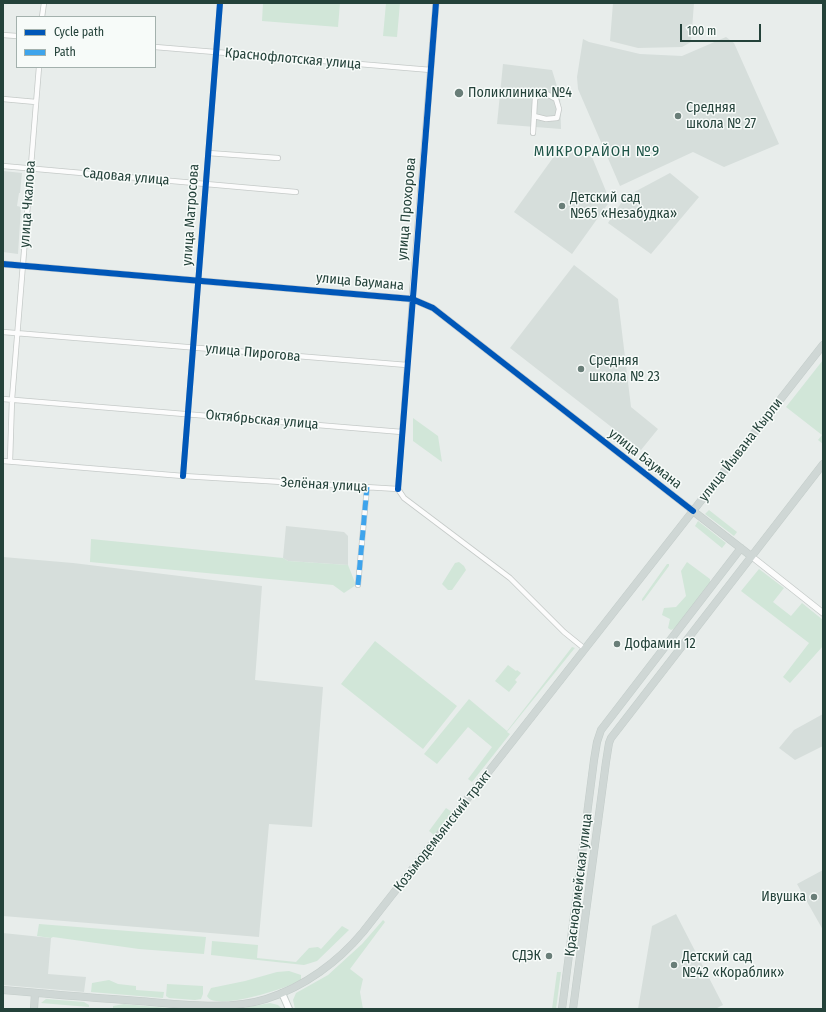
<!DOCTYPE html>
<meta charset="utf-8">
<style>
body{margin:0}
#map{position:relative;width:826px;height:1012px;overflow:hidden;background:#e8edeb;font-family:"Fira Sans Condensed",sans-serif}
canvas{display:block}
.frame{position:absolute;inset:0;border:4px solid #24423a;pointer-events:none}
.legend{position:absolute;left:16px;top:16px;width:140px;height:52px;box-sizing:border-box;background:#f7fbf9;border:1px solid #a3b1ad;margin:0;padding:5px 7px;list-style:none;font-size:12px;color:#24423a}
.legend li{display:flex;align-items:center;gap:8px;height:20px}
.legend b{width:20px;border:1px solid #a3b1ad}
.scale{position:absolute;left:680px;top:24px;width:81px;height:18px;box-sizing:border-box;border:2px solid #24423a;border-top:0;padding-left:5px;font-size:12px;line-height:14px;white-space:nowrap;color:#24423a;-webkit-text-stroke:3px #f7fbf9;paint-order:stroke}
</style>
<div id="map">
<canvas width="826" height="1012"></canvas>
<div class="frame"></div>
<ul class="legend">
<li><b style="height:5px;background:#0057b8"></b>Cycle path</li>
<li><b style="height:5px;background:#3ea4ec"></b>Path</li>
</ul>
<div class="scale">100 m</div>
</div>
<script>
const context = document.querySelector('canvas').getContext('2d');
context.lineJoin = 'round';
function fillPath(path, color) { context.fillStyle = color; context.fill(path, 'evenodd'); }
function strokePath(path, color, width, dash) { context.strokeStyle = color; context.lineWidth = width; context.lineCap = dash ? 'butt' : 'round'; context.setLineDash(dash || []); context.stroke(path); }
function label(font, color, halo, rows, align = 'center') {
  context.font = font + ' "Fira Sans Condensed",sans-serif'; context.lineWidth = 3; context.setLineDash([]); context.textBaseline = 'middle'; context.strokeStyle = halo; context.fillStyle = color; for (const [text, x, y, turn = 0] of rows) {
    context.save(); context.translate(x, y); context.rotate((+turn || 0) * Math.PI / 180); context.textAlign = isNaN(turn) ? turn : align; if (halo) context.strokeText(text, 0, 0); context.fillText(text, 0, 0); context.restore();
  }
}
const built = new Path2D(`
 M 613,3 L 694,3 L 691,42 L 682,47 L 638,48 L 610,41 Z
 M 726,37 L 734,43 L 779,144 L 724,167 L 693,152 L 620,186 L 578,89 L 577,77 L 583,39 L 589,42 L 640,54 L 682,56 Z
 M 503,64 L 552,70 L 560,96 L 561,129 L 497,124 Z
 M 560,148 L 592,157 L 610,201 L 572,254 L 514,212 Z
 M 3,171 L 22,173 L 20,193 L 19,193 L 17,206 L 21,207 L 18,254 L 3,252 Z
 M 670,173 L 699,197 L 651,254 L 608,223 L 625,197 Z
 M 574,265 L 618,299 L 631,407 L 658,429 L 641,450 L 510,348 Z
 M 286,526 L 344,532 L 348,536 L 348,565 L 288,561 L 283,558 Z
 M 3,557 L 73,563 L 262,586 L 255,680 L 323,687 L 312,827 L 269,824 L 259,937 L 3,916 Z
 M 823,714 L 823,746 L 795,760 L 779,748 L 794,730 Z
 M 823,870 L 823,930 L 797,884 Z
 M 676,914 L 723,1005 L 715,1009 L 638,1009 L 652,926 Z
 M 3,933 L 51,938 L 48,974 L 86,977 L 84,992 L 3,985 Z`);
const green = new Path2D(`
 M 263,3 L 340,3 L 338,27 L 262,21 Z
 M 386,3 L 400,3 L 397,37 L 383,36 Z
 M 823,360 L 823,444 L 818,440 L 822,435 L 786,407 Z
 M 413,418 L 438,436 L 442,462 L 413,441 Z
 M 709,510 L 737,532 L 734,536 L 705,514 Z
 M 698,521 L 726,543 L 722,548 L 695,526 Z
 M 91,539 L 283,558 L 288,561 L 348,565 L 356,585 L 344,593 L 333,585 L 90,562 Z
 M 459,562 L 464,566 L 466,570 L 452,590 L 448,590 L 442,584 L 455,563 Z
 M 687,562 L 710,579 L 710,584 L 676,628 L 671,630 L 668,628 L 670,619 L 662,615 L 664,608 L 676,607 L 686,596 L 681,571 Z
 M 667,564 L 669,564 L 669,566 L 644,600 L 642,601 L 642,599 Z
 M 759,569 L 784,588 L 773,602 L 791,616 L 802,603 L 823,620 L 823,646 L 790,683 L 783,677 L 809,643 L 741,591 Z
 M 375,641 L 457,706 L 423,749 L 341,684 Z
 M 572,647 L 575,648 L 574,649 L 507,732 L 510,734 L 472,782 L 468,779 L 492,747 L 468,727 L 437,764 L 424,754 L 469,699 L 507,731 Z
 M 508,665 L 516,671 L 517,670 L 521,673 L 515,680 L 517,682 L 509,692 L 495,681 Z
 M 446,808 L 452,812 L 434,835 L 429,831 Z
 M 383,920 L 385,922 L 350,969 L 363,979 L 360,992 L 363,1009 L 295,1009 L 293,1000 L 296,993 L 328,975 L 362,944 Z
 M 39,924 L 206,937 L 204,954 L 139,949 L 53,937 L 51,938 L 37,936 Z
 M 342,926 L 349,930 L 317,961 L 304,965 L 211,955 L 212,941 L 258,945 L 257,958 L 296,962 L 309,948 L 318,947 L 321,949 Z
 M 289,971 L 301,975 L 301,980 C 288,988 214,1012 207,996 L 211,988 L 245,981 L 277,972 Z
 M 557,972 L 561,972 L 556,1009 L 552,1009 Z
 M 109,980 L 118,984 L 136,986 L 136,990 L 164,992 L 163,998 L 91,992 L 92,983 Z
 M 167,984 L 203,986 L 203,994 L 201,999 L 195,1000 L 169,998 L 166,996 Z
 M 46,999 L 84,1002 L 89,1005 L 89,1007 L 41,1003 Z
 M 270,1003 L 278,1005 L 282,1009 L 237,1009 Z
 M 124,1004 L 178,1009 L 113,1008 L 113,1006 Z`);
const minor = new Path2D(`
 M 42,17 L 44,3
 M 3,35 L 17,36
 M 155,47 L 431,70
 M 3,99 L 36,102
 M 533,133 L 535,98 L 545,93 L 556,99 L 559,109 L 557,118 L 546,119 L 534,116
 M 208,153 L 278,158
 M 3,166 L 296,192
 M 3,332 L 407,365
 M 3,399 L 402,432
 M 3,461 L 183,476 L 398,489
 M 10,461 L 12,399 L 39,67
 M 183,476 L 220,3
 M 398,489 L 404,498 L 510,578 L 564,632 L 585,649
 M 398,489 L 412,299
 M 358,585 L 367,487`);
const tertiary = new Path2D(`
 M 3,264 L 412,299 L 433,308 L 693,511
 M 412,299 L 436,3
 M 751,556 L 823,613`);
const secondary = new Path2D(`
 M 282,993 L 289,1009`);
const primary = new Path2D(`
 M 693,511 L 751,556
 M 3,990 C 48,994 94,998 139,1001 C 178,1004 229,1011 266,999 C 304,987 338,962 363,932 L 823,345
 M 34,1009 L 35,993
 M 562,1009 L 594,760 L 597,742 L 601,730 L 741,548
 M 573,1009 L 606,762 L 609,743 L 611,738 L 823,464`);
const quiet = new Path2D(`
 M 358,585 L 367,487`);
const cycleway = new Path2D(`
 M 3,264 L 412,299 L 433,308 L 693,511
 M 183,476 L 220,3
 M 398,489 L 436,3`);
const markers = [
 [459,93,5,"#697e78"],
 [678,116,4,"#697e78"],
 [562,206,4,"#697e78"],
 [581,369,4,"#697e78"],
 [617,644,4,"#697e78"],
 [814,897,4,"#697e78"],
 [549,956,4,"#697e78"],
 [674,965,4,"#697e78"]
];
const streetNames = [
 ["Краснофлотская улица",293,59,5],
 ["Садовая улица",126,177,5],
 ["улица Чкалова",28,204,-86],
 ["улица Прохорова",407,209,-85],
 ["улица Матросова",191,215,-86],
 ["улица Баумана",360,282,5],
 ["улица Пирогова",253,353,5],
 ["Октябрьская улица",262,420,5],
 ["улица Йывана Кырли",741,450,-52],
 ["улица Баумана",645,459,38],
 ["Зелёная улица",324,485,3],
 ["Козьмодемьянский тракт",443,831,-52],
 ["Красноармейская улица",579,885,-83]
];
const poiNames = [
 ["Поликлиника №4",468,93],
 ["Средняя",686,108],
 ["школа № 27",686,124],
 ["Детский сад",570,198],
 ["№65 «Незабудка»",570,214],
 ["Средняя",589,361],
 ["школа № 23",589,377],
 ["Дофамин 12",625,644],
 ["Ивушка",806,897,"right"],
 ["СДЭК",541,956,"right"],
 ["Детский сад",682,957],
 ["№42 «Кораблик»",682,973]
];
const neighbourhoodNames = [
 ["МИКРОРАЙОН №9",597,152]
];
fillPath(built, '#d6dedb');
fillPath(green, '#d1e6d8');
strokePath(minor, '#c5cac8', 6);
strokePath(tertiary, '#c5cac8', 7);
strokePath(secondary, '#c3cbc8', 8);
strokePath(primary, '#c3ccc9', 8);
strokePath(minor, '#fcfcfc', 4.5);
strokePath(tertiary, '#fcfcfc', 5.5);
strokePath(secondary, '#fcfcfc', 6);
strokePath(primary, '#cfd7d5', 7);
strokePath(quiet, '#3ea4ec', 5, [10, 5]);
strokePath(cycleway, '#0057b8', 6);
for (const [x, y, r, color] of markers) { const dot = new Path2D(); dot.arc(x, y, r, 0, 2 * Math.PI); context.fillStyle = color; context.fill(dot); strokePath(dot, '#f7fbf9', 1.5); }
label('14px', '#24423a', '#f7fbf9', streetNames);
label('14px', '#24423a', '#f7fbf9', poiNames, 'left');
context.letterSpacing = '1px';
label('15px', '#1f5548', '#f7fbf9', neighbourhoodNames);
context.letterSpacing = '0px';
</script>
